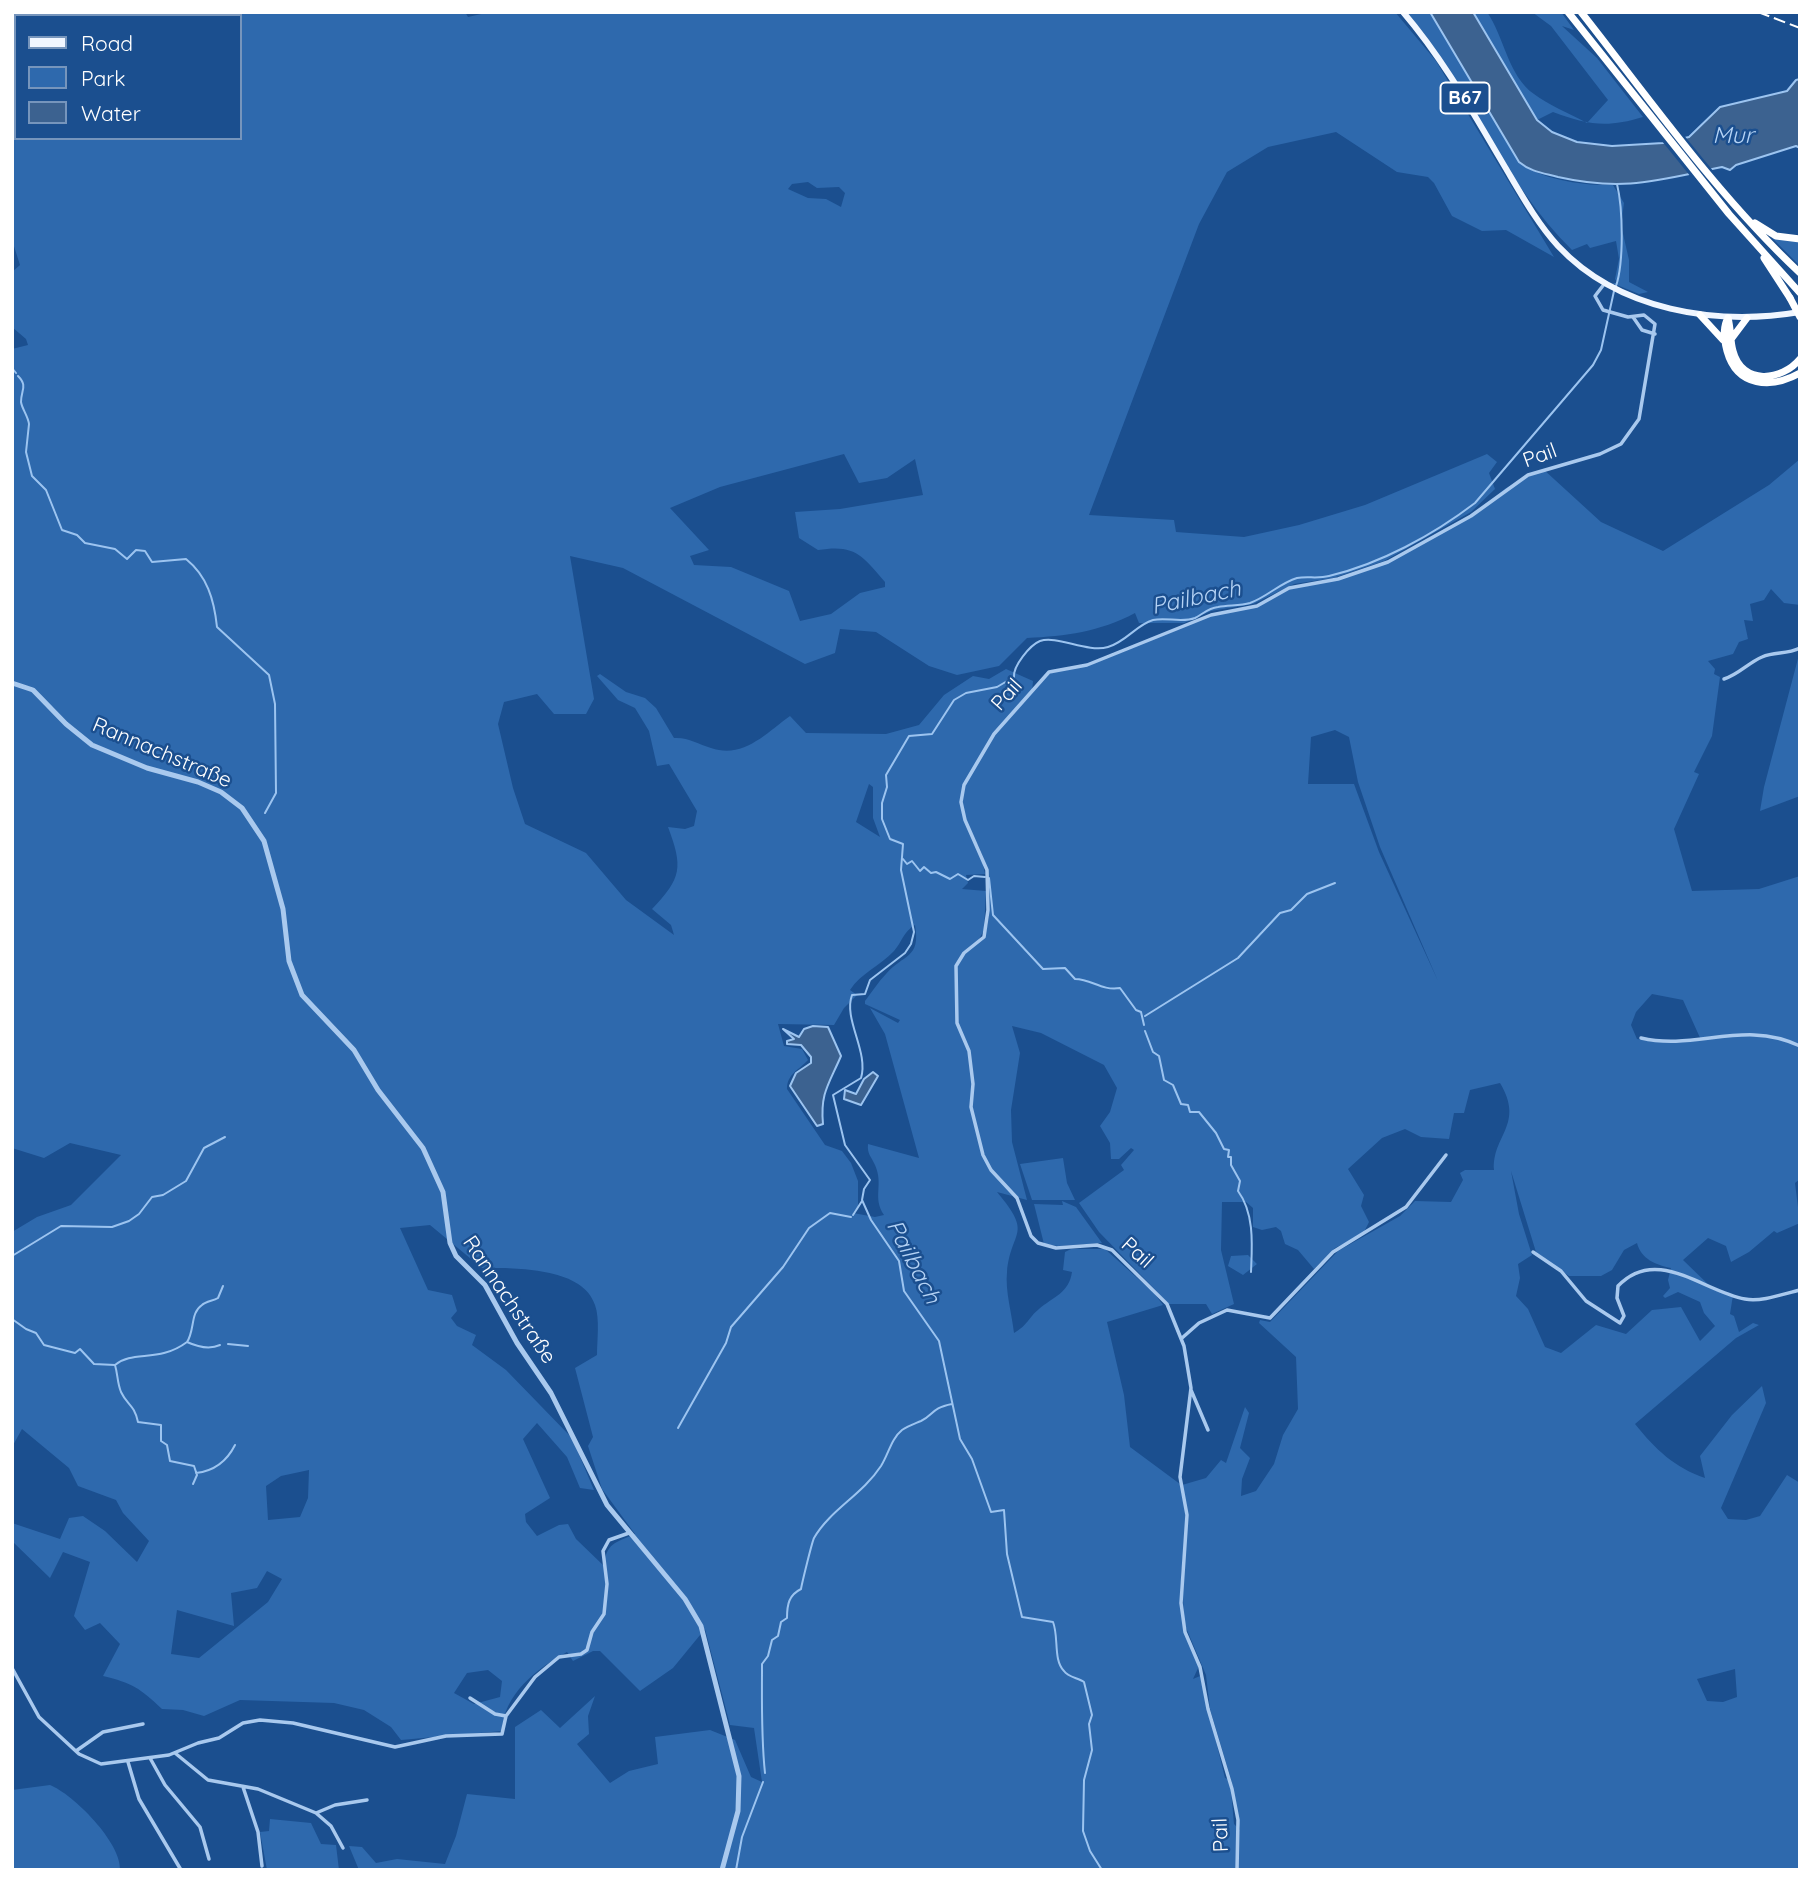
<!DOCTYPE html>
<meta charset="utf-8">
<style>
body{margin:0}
#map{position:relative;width:1812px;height:1882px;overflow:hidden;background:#1b4f8f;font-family:Quicksand,sans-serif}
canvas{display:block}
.frame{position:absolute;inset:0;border:14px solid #fff;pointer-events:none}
.legend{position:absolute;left:14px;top:14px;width:228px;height:126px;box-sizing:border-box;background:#1b4f8f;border:2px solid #7695bc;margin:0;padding:9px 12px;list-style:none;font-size:21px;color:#fff}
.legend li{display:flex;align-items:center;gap:14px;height:35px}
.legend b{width:35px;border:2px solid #7695bc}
</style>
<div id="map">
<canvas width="1812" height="1882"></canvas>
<div class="frame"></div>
<ul class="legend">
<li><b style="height:9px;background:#f0f6ff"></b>Road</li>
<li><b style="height:19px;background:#2e69ad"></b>Park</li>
<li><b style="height:19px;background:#3c6290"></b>Water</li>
</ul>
</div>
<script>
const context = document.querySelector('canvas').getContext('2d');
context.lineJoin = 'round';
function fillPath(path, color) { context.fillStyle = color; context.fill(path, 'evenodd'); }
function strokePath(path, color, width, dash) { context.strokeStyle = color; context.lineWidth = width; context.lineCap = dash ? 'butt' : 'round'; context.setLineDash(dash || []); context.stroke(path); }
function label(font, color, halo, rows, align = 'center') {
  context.font = font + ' Quicksand,sans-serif'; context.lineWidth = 5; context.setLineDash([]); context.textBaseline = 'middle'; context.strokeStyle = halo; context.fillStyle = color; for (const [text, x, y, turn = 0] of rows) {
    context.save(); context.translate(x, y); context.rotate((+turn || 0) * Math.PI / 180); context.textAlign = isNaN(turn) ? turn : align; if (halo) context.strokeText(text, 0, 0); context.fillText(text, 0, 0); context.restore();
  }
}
const green = new Path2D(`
 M 12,12 L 465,12 L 468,17 L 490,12 L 1395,12 L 1436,61 L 1554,257 L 1506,230 L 1482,231 L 1452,216 L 1434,183 L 1428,177 L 1397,172 L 1336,132 L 1268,147 L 1227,172 L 1199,224 L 1089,515 L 1174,520 L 1176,532 L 1244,537 L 1299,525 L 1365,505 L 1487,454 L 1497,462 L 1489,473 L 1495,489 L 1471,512 L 1384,561 L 1333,578 L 1294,584 L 1253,604 L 1211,611 L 1184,623 L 1139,623 L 1135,613 C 1099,632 1066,636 1027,638 L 999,666 L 957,675 L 929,666 L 876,632 L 840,629 L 835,653 L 805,664 L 623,568 L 570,556 L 594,699 L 586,714 L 554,714 L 537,694 L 504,702 L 498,724 L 513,788 L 525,824 L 586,853 L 626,900 L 674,935 L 671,925 L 652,909 C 682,878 683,867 668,827 L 685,829 L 694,826 L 697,811 L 669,764 L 657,766 L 649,731 L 635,708 L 618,700 L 597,676 L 600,674 L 626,692 L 645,698 L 656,708 L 674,738 C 688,737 698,744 711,748 C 744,759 766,733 790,716 L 806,733 L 886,734 L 919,725 L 944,695 L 973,676 L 989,679 L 1006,669 L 1033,681 L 1032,692 L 1023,702 L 1049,672 L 1087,665 L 1211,615 L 1257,606 L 1289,588 L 1338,579 L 1388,562 L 1471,516 L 1506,488 L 1543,469 L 1601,522 L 1663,551 L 1769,485 L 1800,459 L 1800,605 L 1784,603 L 1771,589 L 1764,600 L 1750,604 L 1753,621 L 1744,620 L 1748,639 L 1739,642 L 1733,654 L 1708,661 L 1715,669 L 1714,674 L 1720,677 L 1712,736 L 1694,772 L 1699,774 L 1674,829 L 1692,891 L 1759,889 L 1800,876 L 1800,1179 L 1795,1183 L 1800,1223 L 1777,1233 L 1774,1231 L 1749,1252 L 1731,1262 L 1726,1246 L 1708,1238 L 1683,1260 L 1714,1290 L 1733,1295 L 1730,1314 L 1734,1316 L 1739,1332 L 1753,1323 L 1759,1325 L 1736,1338 L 1635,1424 C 1655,1449 1675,1468 1705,1478 L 1700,1456 L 1732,1415 L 1762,1386 L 1766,1403 L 1721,1508 L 1728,1519 L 1746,1520 L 1760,1516 L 1787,1475 L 1800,1483 L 1800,1870 L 359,1870 L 349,1846 L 362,1847 L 376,1863 L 397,1859 L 445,1864 L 456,1836 L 467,1794 L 515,1799 L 515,1727 L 541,1710 L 560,1728 L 595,1696 L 588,1716 L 589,1734 L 577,1744 L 610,1783 L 629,1771 L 658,1764 L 655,1737 L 710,1730 L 735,1740 L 751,1777 L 762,1782 L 754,1728 L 730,1725 L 705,1629 L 673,1668 L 640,1691 L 600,1651 L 593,1651 L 573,1661 L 567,1652 C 537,1668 503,1695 502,1731 L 401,1740 L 391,1727 L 364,1710 L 334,1703 L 240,1700 L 204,1716 L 183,1710 L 162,1709 C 140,1688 132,1683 103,1676 L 120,1644 L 100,1623 L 85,1630 L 74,1616 L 90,1562 L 63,1552 L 50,1578 L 12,1541 L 12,1523 L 60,1539 L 69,1518 L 83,1516 L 105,1531 L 137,1562 L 149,1541 L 123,1513 L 116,1500 L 78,1486 L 69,1468 L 22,1429 L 12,1447 L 12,1232 L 37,1217 L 71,1205 L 121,1155 L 70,1143 L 44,1158 L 12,1148 L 12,349 L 28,345 L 26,339 L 12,327 L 12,272 L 20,265 L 12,240 ZM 16,16 L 240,16 L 240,138 L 16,138 ZM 808,182 L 817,188 L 839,187 L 845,193 L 841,207 L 826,199 L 808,198 L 788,189 L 792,184 ZM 844,454 L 859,483 L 887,478 L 915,459 L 923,495 L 840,509 L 795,512 L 799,538 L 818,550 C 855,544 862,555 885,582 L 885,587 L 860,593 L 831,614 L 800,621 L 789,591 L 731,567 L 694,565 L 690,556 L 709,550 L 670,508 L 720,487 ZM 1335,730 L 1349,737 L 1358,782 L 1380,847 L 1438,981 L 1379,852 L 1354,784 L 1308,784 L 1311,737 ZM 869,784 L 873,787 L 873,818 L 880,837 L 856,822 ZM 965,822 C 971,834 979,845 983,857 C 989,873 993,921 984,935 C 980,943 972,948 964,953 L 977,943 L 984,930 L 986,891 L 962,889 L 968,883 L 966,875 L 985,874 L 982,859 ZM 915,925 C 921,959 903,954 886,974 C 878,982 872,992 865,1001 L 865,1004 L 900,1020 L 898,1023 L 870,1008 L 885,1034 L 919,1158 L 868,1144 C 867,1154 871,1156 875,1165 C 884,1185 872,1197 884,1215 L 875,1217 L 853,1213 L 858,1206 L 858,1181 L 851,1163 L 842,1151 L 825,1145 L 787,1089 C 787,1074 799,1070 808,1060 L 802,1049 L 784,1046 L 778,1024 L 834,1025 L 844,1008 L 857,995 L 850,990 C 861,973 880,966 894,951 C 902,942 903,932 915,925 ZM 1652,994 L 1683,1000 L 1701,1040 L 1654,1042 L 1637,1039 L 1631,1025 L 1636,1012 ZM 1012,1026 L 1041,1033 L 1104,1065 L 1117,1088 L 1110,1112 L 1100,1126 L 1110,1143 L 1111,1159 L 1119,1159 L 1131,1148 L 1134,1150 L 1121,1165 L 1124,1170 L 1079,1203 L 1099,1232 L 1169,1304 L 1206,1304 L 1212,1314 L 1234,1304 L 1221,1250 L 1222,1202 L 1246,1202 L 1253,1208 L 1253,1227 L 1262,1230 L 1276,1227 L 1281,1231 L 1285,1244 L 1298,1250 L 1314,1269 L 1335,1248 L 1363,1234 L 1369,1222 L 1361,1206 L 1364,1195 L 1348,1169 L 1382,1138 L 1405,1129 L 1421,1137 L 1449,1139 L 1454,1113 L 1464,1113 L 1470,1090 L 1500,1083 C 1525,1125 1492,1135 1494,1170 L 1465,1170 L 1460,1173 L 1463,1180 L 1451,1202 L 1415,1201 L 1400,1216 L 1338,1251 L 1270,1322 L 1260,1320 L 1259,1323 L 1296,1357 L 1298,1409 L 1283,1435 L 1274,1464 L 1256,1491 L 1241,1496 L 1242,1479 L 1250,1458 L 1240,1448 L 1249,1413 L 1245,1407 L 1226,1463 L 1221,1460 L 1206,1478 L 1182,1485 L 1188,1518 L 1182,1574 L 1184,1623 L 1206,1675 L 1210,1709 L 1231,1779 L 1240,1830 L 1234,1824 L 1230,1779 L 1225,1778 L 1200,1676 L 1193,1679 L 1199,1666 C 1171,1600 1183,1583 1186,1517 C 1186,1505 1181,1495 1180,1484 L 1130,1447 L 1124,1395 L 1107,1322 L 1163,1305 L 1154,1293 L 1105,1249 L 1071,1249 L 1065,1252 L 1063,1270 L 1072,1272 C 1069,1293 1053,1297 1039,1309 C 1028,1318 1028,1325 1014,1333 C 1012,1314 1005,1291 1007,1272 C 1011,1229 1034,1236 997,1192 L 1027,1200 L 1012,1142 L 1011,1110 L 1020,1053 ZM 1511,1171 L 1536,1252 L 1569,1276 L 1601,1276 L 1612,1270 L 1624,1250 L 1637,1243 C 1641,1259 1656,1265 1671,1268 L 1668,1280 L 1670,1288 L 1663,1296 L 1665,1298 L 1678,1292 L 1700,1302 L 1704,1313 L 1715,1326 L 1700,1341 L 1681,1307 L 1652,1310 L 1626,1334 L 1596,1325 L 1561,1353 L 1545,1347 L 1528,1309 L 1516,1296 L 1520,1278 L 1518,1264 L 1532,1255 L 1519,1214 ZM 430,1225 L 482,1268 C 515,1268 583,1267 595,1305 C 600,1319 597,1341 597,1355 L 575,1368 L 593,1437 L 588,1446 L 602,1489 L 635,1534 C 615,1543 606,1543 604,1566 L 576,1539 L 568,1524 L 559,1525 L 537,1536 L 526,1522 L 525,1514 L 550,1498 L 523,1439 L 537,1423 L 567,1457 L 580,1488 L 594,1490 L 572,1438 L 506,1370 L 472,1345 L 476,1335 L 457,1326 L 451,1318 L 457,1311 L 452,1295 L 428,1290 L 400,1228 ZM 309,1470 L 308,1498 L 300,1517 L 268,1520 L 266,1486 L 281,1476 ZM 267,1571 L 282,1579 L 268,1602 L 199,1658 L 171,1654 L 177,1610 L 234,1626 L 231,1593 L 257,1588 ZM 1735,1669 L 1737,1697 L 1723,1702 L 1707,1701 L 1697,1679 ZM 488,1670 L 502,1681 L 500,1697 L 474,1704 L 454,1693 L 467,1673 Z
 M 1407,12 L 1430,12 L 1519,162 C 1541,180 1585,186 1613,185 L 1624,203 L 1621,225 L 1629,260 L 1629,282 L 1648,292 L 1639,294 L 1612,283 L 1618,283 L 1615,279 L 1619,259 L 1616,241 L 1590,248 L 1587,244 L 1572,250 C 1503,183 1470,86 1407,12 Z
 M 1473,12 L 1487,12 C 1504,36 1508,76 1534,94 C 1547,104 1570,114 1587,123 L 1608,100 L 1551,26 L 1532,12 L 1561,12 L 1574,30 L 1562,26 L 1597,58 L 1643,117 C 1607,128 1588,125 1553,112 L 1537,120 Z
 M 1773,237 L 1800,242 L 1800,266 L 1772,238 Z
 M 1800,651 L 1800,796 L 1760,811 L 1764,787 Z
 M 1063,1158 L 1067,1183 L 1075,1200 L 1032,1200 L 1020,1164 Z
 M 1062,1201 L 1076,1207 L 1102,1243 L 1058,1246 L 1044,1244 L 1034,1204 L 1063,1205 Z
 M 1248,1255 L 1257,1264 L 1243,1275 L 1228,1266 L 1231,1256 Z
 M 50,1785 C 73,1794 122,1843 120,1870 L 12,1870 L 12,1790 Z
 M 270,1819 L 311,1823 L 321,1844 L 336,1845 L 339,1870 L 267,1870 L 260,1832 L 269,1831 Z`);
const water = new Path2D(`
 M 1430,12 L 1473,12 L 1537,120 L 1552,132 L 1577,142 L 1612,146 L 1663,143 L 1689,137 L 1720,107 L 1787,91 L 1796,80 L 1800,79 L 1800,148 L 1796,146 L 1736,165 L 1730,170 L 1722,167 C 1658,180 1625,192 1558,177 C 1543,173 1531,172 1519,162 Z
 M 813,1026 L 828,1027 L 841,1056 C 829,1084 820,1093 823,1124 L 817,1126 L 790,1086 L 796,1073 L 811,1063 L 811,1057 L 801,1045 L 787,1044 L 787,1041 L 794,1039 L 783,1029 L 799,1037 L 804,1029 Z
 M 873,1072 L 878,1076 L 861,1105 L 844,1099 L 845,1090 L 856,1094 L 864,1079 Z`);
const pier = new Path2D(`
 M 1683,134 L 1714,172 L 1691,177 L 1661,140 Z`);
const stream = new Path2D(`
 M 1616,286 C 1624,262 1623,209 1617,184
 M 12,368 L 16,373
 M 18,376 C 28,386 21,390 21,402 C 22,409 28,416 29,424 L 26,452 L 32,476 L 46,490 L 62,530 L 77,535 L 85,543 L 115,549 L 127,559 L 136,550 L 145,551 L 152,562 L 186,559 C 207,576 214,599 217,627 L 269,675 L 275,704 L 276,793 L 265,813
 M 903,859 L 907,864 L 912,861 L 920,871 L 924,867 L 931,873 L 936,872 L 950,879 L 958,874 L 968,880 L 974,876 L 985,877
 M 989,878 L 993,915 L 1043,969 L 1065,968 L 1075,979 C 1092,979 1101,991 1120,988 L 1136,1010 L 1141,1012 L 1144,1025
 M 1145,1016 L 1238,958 L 1280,913 L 1291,910 L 1307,894 L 1335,883
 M 1145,1031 L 1153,1052 L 1159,1056 L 1164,1080 L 1173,1085 L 1181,1104 L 1188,1105 L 1190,1112 L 1199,1112 L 1216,1133 L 1224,1149 L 1229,1150 L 1228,1157 L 1231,1157 L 1231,1165 L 1240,1181 L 1238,1191 C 1255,1214 1252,1247 1251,1272
 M 853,1215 L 862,1201
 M 12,1256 L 61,1226 L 112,1227 L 129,1221 L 139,1214 L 152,1197 L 163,1195 L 186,1181 L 204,1148 L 225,1137
 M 12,1319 L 26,1329 L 36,1333 L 44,1345 L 75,1353 L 80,1349 L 94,1364 L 115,1365 C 118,1375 117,1382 121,1392 C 127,1405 134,1404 138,1422 L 161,1425 L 161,1441 L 167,1445 L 170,1461 L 194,1466 L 197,1475 L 193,1484
 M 187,1342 C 195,1330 190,1313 202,1305 C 206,1301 213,1301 218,1298 L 223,1286
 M 228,1344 L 248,1346
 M 115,1365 C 133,1350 159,1363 187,1342 C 198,1347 209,1350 220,1345
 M 678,1428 L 726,1343 L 731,1327 L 783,1267 L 809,1228 L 830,1213 L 851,1217
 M 196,1473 C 214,1471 227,1461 235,1445
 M 765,1773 C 761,1736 762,1702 762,1664 L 768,1656 L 772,1640 L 778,1636 L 781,1622 L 787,1618 C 787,1604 789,1595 801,1589 C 802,1583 812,1542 814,1538 C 830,1510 862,1495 881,1466 C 889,1453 891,1439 902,1430 C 908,1426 914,1424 921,1421 C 934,1415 931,1408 952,1404
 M 736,1870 L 742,1837 L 763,1782
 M 1102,1870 L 1090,1851 L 1083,1831 L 1084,1780 L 1092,1750 L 1089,1724 L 1092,1715 L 1084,1682 C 1078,1678 1068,1677 1064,1671 C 1053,1660 1059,1637 1053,1622 L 1022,1617 L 1007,1554 L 1004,1510 L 991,1512 L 972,1459 L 960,1439 L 939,1341 L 904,1291 L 899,1261 L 871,1220 L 862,1200 L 864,1189 L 870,1180 L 845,1145 L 833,1095 L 861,1078 C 869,1052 843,1019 852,995 L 865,994 L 870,980 L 905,953 L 911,944 L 914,932 L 901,870 L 903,844 L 890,839 L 882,819 L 882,803 L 887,787 L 886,775 L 909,736 L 932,734 L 954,700 L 966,693 L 997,687 L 1014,677 C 1013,666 1030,645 1040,641 C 1057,635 1087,653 1108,647 C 1126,642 1136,625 1153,620 C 1166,617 1182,623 1195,618 C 1203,614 1208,608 1218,607 C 1229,605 1240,606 1250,603 C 1267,597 1280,583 1297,578 C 1307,576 1318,579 1329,576 C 1380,564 1433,535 1475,503 L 1593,365 L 1601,350 L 1614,291`);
const minor = new Path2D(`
 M 1633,317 L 1642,330 L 1655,334
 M 1724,679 C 1738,675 1748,663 1762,657 C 1775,651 1786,655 1800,648
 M 1641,1038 C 1696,1051 1744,1019 1800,1046
 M 1533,1252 L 1561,1271 L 1586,1301 L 1620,1323 L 1624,1316 L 1617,1298 L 1618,1286 C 1657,1245 1704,1292 1745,1299 C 1762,1302 1783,1294 1800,1290
 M 1182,1338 L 1199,1323 L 1227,1310 L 1270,1318 L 1333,1252 L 1406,1207 L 1446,1155
 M 1191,1390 L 1208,1430
 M 12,1499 L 12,1502
 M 12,1668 L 39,1717 L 79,1754 L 101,1764 L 169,1755 L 198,1743 L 219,1738 L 243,1723 L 260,1720 L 293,1723 L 395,1747 L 446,1736 L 502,1734 L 506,1716 L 535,1677 L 559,1657 L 581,1654 L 587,1650 L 592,1632 L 604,1614 L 607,1584 L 603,1551 L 609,1540 L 629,1533
 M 470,1698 L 495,1714 L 506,1716
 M 76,1751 L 103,1732 L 143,1724
 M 175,1753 L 208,1780 L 258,1789 L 316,1813 L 331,1826 L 343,1848
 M 150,1758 L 165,1785 L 200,1827 L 209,1859
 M 128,1762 L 139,1799 L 181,1870
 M 243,1787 L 258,1832 L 262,1866
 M 316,1813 L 335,1805 L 367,1800
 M 1237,1870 L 1238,1820 L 1232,1789 L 1208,1709 L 1200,1667 L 1185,1632 L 1181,1603 L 1187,1515 L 1180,1477 L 1191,1388 L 1184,1346 L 1167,1304 L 1112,1250 L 1097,1245 L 1056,1248 L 1038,1243 L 1031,1236 L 1017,1198 L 991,1170 L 983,1155 L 971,1107 L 973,1084 L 969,1051 L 957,1023 L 956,966 L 964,953 L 984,937 L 988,910 L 987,870 L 965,820 L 961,802 L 964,785 L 994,734 L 1049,672 L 1087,665 L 1211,615 L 1257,606 L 1289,588 L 1338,579 L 1388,562 L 1471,516 L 1528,475 L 1600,454 L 1621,444 L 1639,419 L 1655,324 L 1644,315 L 1628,317 L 1603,310 L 1595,296 L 1605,283`);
const tertiary = new Path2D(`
 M 12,683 L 33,690 L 66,724 L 92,745 L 147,768 L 198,782 L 221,792 L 242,808 L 264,841 L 283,909 L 289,961 L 302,995 L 354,1050 L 378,1090 L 423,1148 L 443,1192 L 450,1243 L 456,1256 L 485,1285 L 517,1343 L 551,1393 L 607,1505 L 685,1599 L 701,1626 L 739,1776 L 738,1811 L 722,1870`);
const primary = new Path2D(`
 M 1403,12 C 1444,60 1473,113 1505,167 C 1521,194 1537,223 1558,246 C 1619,311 1716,326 1800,312`);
const motorway = new Path2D(`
 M 1568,12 L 1729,214 L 1800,293
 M 1581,12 C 1651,101 1717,195 1800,273
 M 1755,223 L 1776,236 L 1800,239
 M 1764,258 L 1790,298
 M 1700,315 L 1723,340
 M 1728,318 C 1722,328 1724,340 1727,351 C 1737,387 1771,389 1800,373
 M 1728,318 C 1731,329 1730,340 1733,351 C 1742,386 1782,381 1800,359
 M 1732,338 L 1747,318`);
const rail = new Path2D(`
 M 1758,12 L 1800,28`);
const motorwayBridge = new Path2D(`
 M 1790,298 L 1800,317`);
const shields = [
 [1465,98,49]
];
const shieldNames = [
 ["B67",1465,98]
];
const streetNames = [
 ["Pail",1540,456,-20],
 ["Pail",1007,695,-48],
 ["Rannachstraße",162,753,23],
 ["Pail",1137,1253,42],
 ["Rannachstraße",509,1300,56],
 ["Pail",1221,1835,-92]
];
const waterNames = [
 ["Mur",1733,136],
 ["Pailbach",1196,598,-12],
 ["Pailbach",913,1262,63]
];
fillPath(green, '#2e69ad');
fillPath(water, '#3c6290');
strokePath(water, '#9cc4f0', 2);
fillPath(pier, '#1b4f8f');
strokePath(stream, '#9cc4f0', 2);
strokePath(minor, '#a9c9ee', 3.5);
strokePath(tertiary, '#a9c9ee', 5);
strokePath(primary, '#f0f6ff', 6);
strokePath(motorway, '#fff', 7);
strokePath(rail, '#fff', 2, [12, 5]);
strokePath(motorwayBridge, '#fff', 7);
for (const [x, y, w] of shields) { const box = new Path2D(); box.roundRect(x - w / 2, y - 15.5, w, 31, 5); context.fillStyle = '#1b4f8f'; context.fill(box); strokePath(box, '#fff', 2); }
label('bold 19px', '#fff', null, shieldNames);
label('21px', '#fff', '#1b4f8f', streetNames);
label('italic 23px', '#b5d3f5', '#1b4f8f', waterNames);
</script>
